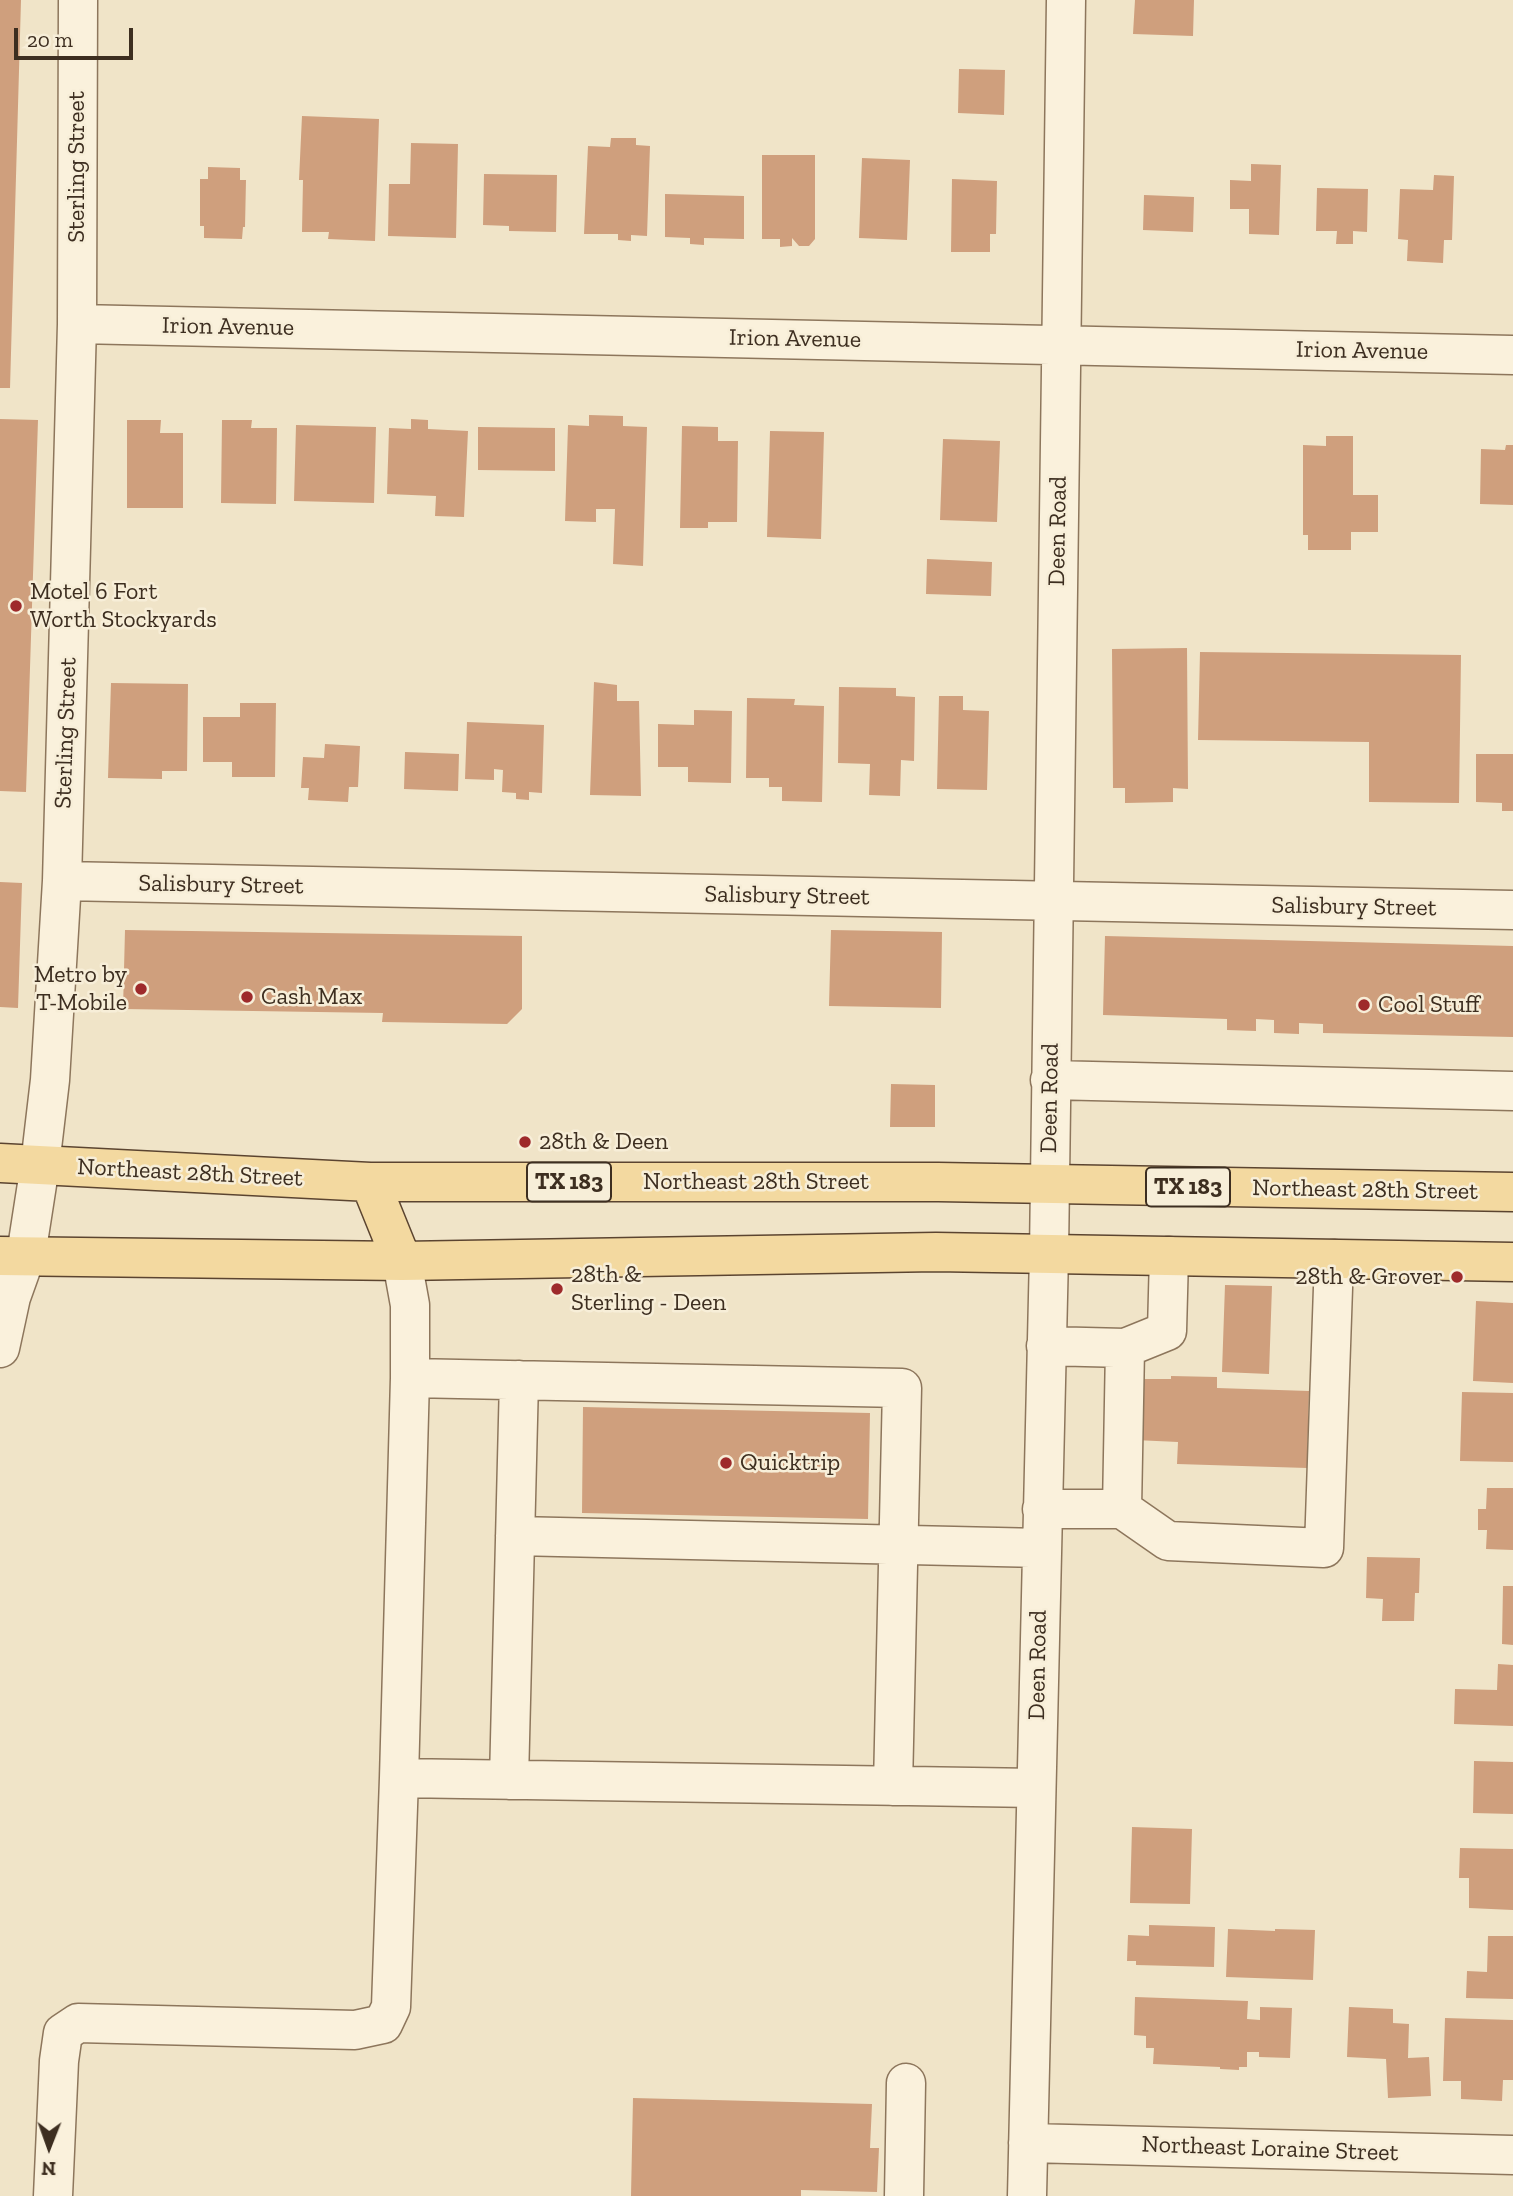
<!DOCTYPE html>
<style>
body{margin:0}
#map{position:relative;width:1513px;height:2196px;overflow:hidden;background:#f0e4c8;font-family:"Zilla Slab",serif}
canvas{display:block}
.north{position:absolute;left:14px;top:2112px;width:70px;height:70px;-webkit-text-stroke:5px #f7eed8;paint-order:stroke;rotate:181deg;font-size:19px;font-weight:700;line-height:28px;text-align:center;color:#3d2e20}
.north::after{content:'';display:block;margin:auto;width:24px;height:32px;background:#3d2e20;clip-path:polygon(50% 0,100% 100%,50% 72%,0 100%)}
.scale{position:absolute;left:14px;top:28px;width:119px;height:32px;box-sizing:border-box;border:4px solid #3d2e20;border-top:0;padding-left:9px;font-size:21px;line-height:24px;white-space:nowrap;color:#3d2e20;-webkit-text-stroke:5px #f7eed8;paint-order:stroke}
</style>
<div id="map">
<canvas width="1513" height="2196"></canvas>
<div class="north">N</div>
<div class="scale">20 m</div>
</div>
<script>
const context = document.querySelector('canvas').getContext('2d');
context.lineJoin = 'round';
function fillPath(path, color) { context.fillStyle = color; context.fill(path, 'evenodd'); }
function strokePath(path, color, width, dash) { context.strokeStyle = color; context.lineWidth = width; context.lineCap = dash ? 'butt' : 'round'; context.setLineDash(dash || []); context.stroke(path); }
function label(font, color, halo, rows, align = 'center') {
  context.font = font + ' "Zilla Slab",serif'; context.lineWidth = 5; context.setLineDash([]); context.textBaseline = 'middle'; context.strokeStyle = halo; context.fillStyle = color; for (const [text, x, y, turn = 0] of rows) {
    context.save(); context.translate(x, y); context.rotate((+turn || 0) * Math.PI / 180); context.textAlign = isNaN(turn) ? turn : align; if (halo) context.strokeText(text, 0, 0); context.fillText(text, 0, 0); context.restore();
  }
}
const building = new Path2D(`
 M 0,0 L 21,0 L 10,388 L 0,388 Z
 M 1135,0 L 1194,0 L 1193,36 L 1133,34 Z
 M 959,69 L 1005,70 L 1004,115 L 958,113 Z
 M 302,116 L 379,119 L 375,241 L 328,239 L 329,232 L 302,232 L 303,180 L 299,180 Z
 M 611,138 L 636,138 L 636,145 L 650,146 L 647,236 L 631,235 L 631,241 L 618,240 L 618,234 L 584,234 L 588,146 L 610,147 Z
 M 411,143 L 458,144 L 456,238 L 388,236 L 389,184 L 410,184 Z
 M 762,155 L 815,155 L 815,239 L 809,246 L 799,246 L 792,238 L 792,246 L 780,247 L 780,239 L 762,239 Z
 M 862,158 L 910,160 L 907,240 L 859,238 Z
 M 1251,164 L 1281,165 L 1279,235 L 1249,234 L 1249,209 L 1230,209 L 1230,180 L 1251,181 Z
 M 208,167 L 240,168 L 240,180 L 246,180 L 245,227 L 243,227 L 242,239 L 204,238 L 204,226 L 200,226 L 200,179 L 208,179 Z
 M 484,174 L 557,175 L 556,232 L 509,231 L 509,226 L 483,225 Z
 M 1434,175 L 1454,176 L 1452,240 L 1444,240 L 1443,263 L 1407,261 L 1408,240 L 1398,239 L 1400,189 L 1433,190 Z
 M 952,179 L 997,181 L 996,234 L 990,234 L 990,252 L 951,252 Z
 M 1317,188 L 1368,189 L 1367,232 L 1353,231 L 1353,244 L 1336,244 L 1337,231 L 1316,231 Z
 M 665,194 L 744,196 L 744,239 L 704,238 L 704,245 L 690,244 L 690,238 L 665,237 Z
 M 1144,195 L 1194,197 L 1193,232 L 1143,230 Z
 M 589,415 L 623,416 L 623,426 L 647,427 L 643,566 L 613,564 L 615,509 L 596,509 L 596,522 L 565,521 L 568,425 L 589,426 Z
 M 0,419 L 38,420 L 26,792 L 0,791 Z
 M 411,419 L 428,420 L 428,429 L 468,431 L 464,517 L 435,516 L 436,496 L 387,494 L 389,428 L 411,429 Z
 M 127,420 L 161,420 L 160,433 L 183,433 L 183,508 L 127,508 Z
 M 222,420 L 252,420 L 251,428 L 277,428 L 276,504 L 221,503 Z
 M 296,425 L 376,427 L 374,503 L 294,501 Z
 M 682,426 L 718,427 L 718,441 L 738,441 L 737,522 L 708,522 L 708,528 L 680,528 Z
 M 478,427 L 555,428 L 555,471 L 478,470 Z
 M 770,431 L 824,432 L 821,539 L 767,537 Z
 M 1326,436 L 1353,436 L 1353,495 L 1378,495 L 1378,532 L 1351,532 L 1351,550 L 1308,550 L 1308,535 L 1303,535 L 1303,445 L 1326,446 Z
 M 943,439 L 1000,441 L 997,522 L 940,520 Z
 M 1506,445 L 1513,445 L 1513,505 L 1480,504 L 1481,449 L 1505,450 Z
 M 927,559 L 992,562 L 991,596 L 926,594 Z
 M 1187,648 L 1188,789 L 1173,788 L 1173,802 L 1125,803 L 1125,788 L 1113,788 L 1112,649 Z
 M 1200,652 L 1461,655 L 1459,803 L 1369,802 L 1369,742 L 1198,740 Z
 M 594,682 L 617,685 L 617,701 L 639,701 L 641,796 L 590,795 Z
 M 111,683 L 188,684 L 187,771 L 162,771 L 162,779 L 108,778 Z
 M 839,687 L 896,688 L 896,696 L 915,697 L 914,761 L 901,760 L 900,796 L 869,795 L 870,764 L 838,763 Z
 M 939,696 L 963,696 L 963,710 L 989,711 L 987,790 L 937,789 Z
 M 747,698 L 795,699 L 794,705 L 824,706 L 822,802 L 782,801 L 782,787 L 769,787 L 769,778 L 746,778 Z
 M 240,703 L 276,703 L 275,777 L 232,777 L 232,762 L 203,762 L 203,717 L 240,717 Z
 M 694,710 L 732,711 L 731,783 L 688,782 L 688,767 L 658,767 L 658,724 L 694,725 Z
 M 467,722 L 544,725 L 542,793 L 529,792 L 529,800 L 516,799 L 516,793 L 502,792 L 503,770 L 494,769 L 494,780 L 465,779 Z
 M 325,744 L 360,746 L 358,787 L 349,787 L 348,802 L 308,800 L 309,788 L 301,788 L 303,757 L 324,758 Z
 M 405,752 L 459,754 L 458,791 L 404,789 Z
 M 1476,754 L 1513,754 L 1513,811 L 1502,811 L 1502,803 L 1476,802 Z
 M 0,882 L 22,883 L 18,1008 L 0,1007 Z
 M 125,930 L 522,936 L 522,1009 L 507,1024 L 382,1022 L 383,1013 L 123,1009 Z
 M 831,930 L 942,932 L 941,1008 L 829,1006 Z
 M 1105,936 L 1513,946 L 1513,1037 L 1323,1033 L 1323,1024 L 1299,1023 L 1299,1034 L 1274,1033 L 1274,1020 L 1256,1019 L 1256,1031 L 1227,1030 L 1227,1019 L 1103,1015 Z
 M 891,1084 L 935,1085 L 935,1127 L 890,1127 Z
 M 1225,1285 L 1272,1286 L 1269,1374 L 1222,1372 Z
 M 1476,1301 L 1513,1303 L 1513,1383 L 1473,1381 Z
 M 1171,1376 L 1217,1377 L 1217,1388 L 1309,1391 L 1307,1468 L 1177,1464 L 1178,1442 L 1135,1440 L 1136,1379 L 1171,1379 Z
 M 1462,1392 L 1513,1393 L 1513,1462 L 1460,1461 Z
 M 583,1407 L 870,1413 L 868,1519 L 582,1513 Z
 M 1487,1488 L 1513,1488 L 1513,1550 L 1486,1549 L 1487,1530 L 1478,1530 L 1478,1509 L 1486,1509 Z
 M 1367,1557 L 1420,1558 L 1419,1593 L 1415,1593 L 1414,1621 L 1382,1621 L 1383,1599 L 1366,1598 Z
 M 1503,1586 L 1513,1586 L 1513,1645 L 1502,1644 Z
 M 1498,1664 L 1513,1665 L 1513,1726 L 1454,1724 L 1455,1689 L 1497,1690 Z
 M 1474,1761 L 1513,1762 L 1513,1814 L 1473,1813 Z
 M 1132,1827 L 1192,1829 L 1190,1904 L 1130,1903 Z
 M 1460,1848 L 1513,1849 L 1513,1910 L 1469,1908 L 1469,1878 L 1459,1878 Z
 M 1149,1925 L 1215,1927 L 1214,1967 L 1136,1965 L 1136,1961 L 1127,1961 L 1128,1935 L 1149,1936 Z
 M 1228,1929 L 1275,1931 L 1275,1929 L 1315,1930 L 1313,1980 L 1226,1977 Z
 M 1488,1936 L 1513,1936 L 1513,1999 L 1466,1998 L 1467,1971 L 1487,1972 Z
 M 1135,1997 L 1248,2001 L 1247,2019 L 1260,2020 L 1260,2007 L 1292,2008 L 1290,2058 L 1259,2057 L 1259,2052 L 1247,2052 L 1247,2067 L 1239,2067 L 1239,2070 L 1220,2069 L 1220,2067 L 1153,2064 L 1154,2048 L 1146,2048 L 1146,2036 L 1134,2035 Z
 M 1349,2007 L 1393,2009 L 1393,2023 L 1409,2024 L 1408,2058 L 1429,2057 L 1431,2096 L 1388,2098 L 1386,2059 L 1347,2057 Z
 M 1445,2018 L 1513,2020 L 1513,2080 L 1503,2080 L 1502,2101 L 1461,2099 L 1461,2081 L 1443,2081 Z
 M 633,2098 L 872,2104 L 870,2148 L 879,2148 L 877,2192 L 801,2190 L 801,2196 L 631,2196 Z`);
const minor = new Path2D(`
 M 77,324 L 1513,355
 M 62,881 L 1513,910
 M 1050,1080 L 1513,1091
 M 402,1261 L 410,1305 L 410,1378 L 399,1778 L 1036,1788
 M 0,1348 L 11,1297 L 26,1255 L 40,1165 L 50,1080 L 62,881 L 77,324 L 78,0
 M 1125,1348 L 1167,1331 L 1169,1256
 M 410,1378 L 902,1388 L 893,1786
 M 1042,1509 L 1122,1509 L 1125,1348 L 1046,1346
 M 1122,1509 L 1168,1541 L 1324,1548 L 1334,1259
 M 515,1536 L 1041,1548
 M 509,1780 L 519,1380
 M 1028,2143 L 1513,2155
 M 53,2196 L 59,2061 L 63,2033 L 78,2023 L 355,2030 L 383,2024 L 391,2007 L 399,1778
 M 904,2196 L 906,2083
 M 1027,2196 L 1049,1254 L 1066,0`);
const major = new Path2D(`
 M 0,1163 L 370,1182 L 938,1182 L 1513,1192
 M 370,1182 L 402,1261
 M 0,1256 L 402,1261 L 936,1252 L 1513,1262`);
const markers = [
 [16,606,7,"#9e2a2b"],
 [141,989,7,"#9e2a2b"],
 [247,997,7,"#9e2a2b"],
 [1364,1005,7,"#9e2a2b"],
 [525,1142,7,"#9e2a2b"],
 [1457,1277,7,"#9e2a2b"],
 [557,1289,7,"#9e2a2b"],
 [726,1463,7,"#9e2a2b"]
];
const shields = [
 [569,1182,84],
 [1188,1187,84]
];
const shieldNames = [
 ["TX 183",569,1182],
 ["TX 183",1188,1187]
];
const streetNames = [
 ["Sterling Street",77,167,-90],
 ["Irion Avenue",228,327,1],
 ["Irion Avenue",795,339,1],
 ["Irion Avenue",1362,351,1],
 ["Deen Road",1058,531,-89],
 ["Sterling Street",66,733,-88],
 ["Salisbury Street",221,885,1],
 ["Salisbury Street",787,896,1],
 ["Salisbury Street",1354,907,1],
 ["Deen Road",1050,1098,-89],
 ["Northeast 28th Street",190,1173,3],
 ["Northeast 28th Street",756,1182],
 ["Northeast 28th Street",1365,1190,1],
 ["Deen Road",1038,1665,-89],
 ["Northeast Loraine Street",1270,2149,2]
];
const poiNames = [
 ["Motel 6 Fort",30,592],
 ["Worth Stockyards",30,620],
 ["Metro by",127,975,"right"],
 ["T-Mobile",127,1003,"right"],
 ["Cash Max",261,997],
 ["Cool Stuff",1378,1005],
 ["28th & Deen",539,1142],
 ["28th &",571,1275],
 ["Sterling - Deen",571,1303],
 ["28th & Grover",1443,1277,"right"],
 ["Quicktrip",740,1463]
];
fillPath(building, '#cf9f7d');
strokePath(minor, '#8d765c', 41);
strokePath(major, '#5b4430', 41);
strokePath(minor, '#faf1dc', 38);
strokePath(major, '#f3d9a0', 38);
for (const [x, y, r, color] of markers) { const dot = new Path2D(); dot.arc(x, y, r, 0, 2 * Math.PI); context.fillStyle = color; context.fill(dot); strokePath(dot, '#f7eed8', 2.5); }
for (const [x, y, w] of shields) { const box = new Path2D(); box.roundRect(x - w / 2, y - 19.5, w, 39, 5); context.fillStyle = '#f7eed8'; context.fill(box); strokePath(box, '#3d2e20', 2); }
label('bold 23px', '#3d2e20', null, shieldNames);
label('24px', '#3d2e20', '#f7eed8', streetNames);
label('24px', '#3d2e20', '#f7eed8', poiNames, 'left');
</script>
